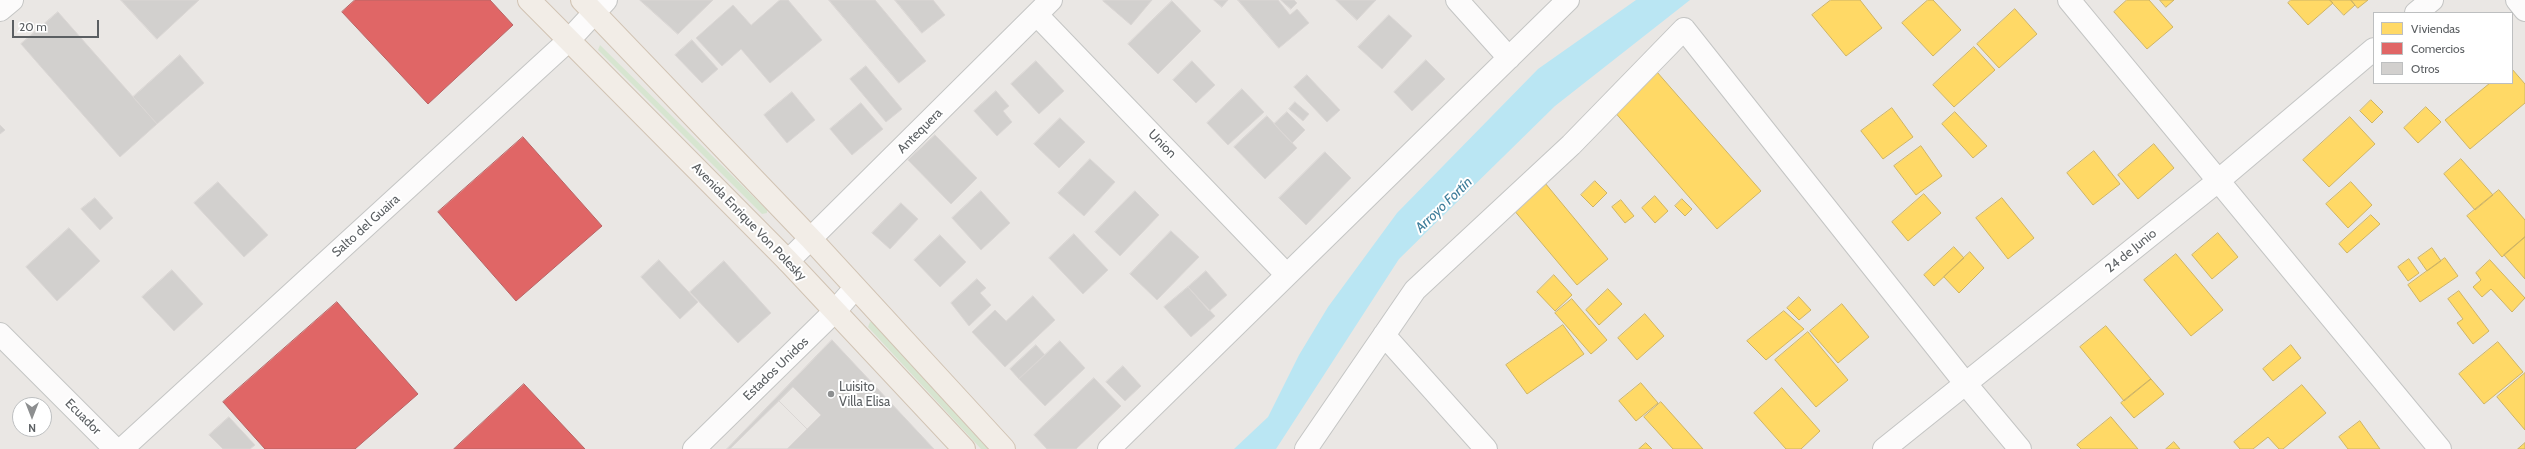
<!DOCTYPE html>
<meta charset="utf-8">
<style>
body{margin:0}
#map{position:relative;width:2525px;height:449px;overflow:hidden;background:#eae7e4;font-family:Cabin,sans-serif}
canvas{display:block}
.legend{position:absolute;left:2373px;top:12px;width:140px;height:72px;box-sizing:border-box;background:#fff;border:1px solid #bdbfc0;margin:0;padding:5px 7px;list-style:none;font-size:12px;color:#5b5f62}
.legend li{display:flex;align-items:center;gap:8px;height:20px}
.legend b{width:20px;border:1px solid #bdbfc0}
.north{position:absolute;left:12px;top:397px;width:40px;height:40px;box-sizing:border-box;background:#fff;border:1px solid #bdbfc0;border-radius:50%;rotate:180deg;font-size:11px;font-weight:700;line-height:16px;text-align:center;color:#5b5f62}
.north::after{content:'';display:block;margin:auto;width:14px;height:18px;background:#8d8f90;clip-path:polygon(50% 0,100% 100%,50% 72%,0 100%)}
.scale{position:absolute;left:12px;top:20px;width:87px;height:18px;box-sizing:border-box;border:2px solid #5b5f62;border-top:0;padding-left:5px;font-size:12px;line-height:14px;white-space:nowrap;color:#5b5f62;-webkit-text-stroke:3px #fff;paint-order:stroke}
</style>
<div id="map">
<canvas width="2525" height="449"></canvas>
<ul class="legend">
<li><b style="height:11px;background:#ffd966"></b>Viviendas</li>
<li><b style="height:11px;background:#e06666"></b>Comercios</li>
<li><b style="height:11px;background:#d2d0ce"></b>Otros</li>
</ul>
<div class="north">N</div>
<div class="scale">20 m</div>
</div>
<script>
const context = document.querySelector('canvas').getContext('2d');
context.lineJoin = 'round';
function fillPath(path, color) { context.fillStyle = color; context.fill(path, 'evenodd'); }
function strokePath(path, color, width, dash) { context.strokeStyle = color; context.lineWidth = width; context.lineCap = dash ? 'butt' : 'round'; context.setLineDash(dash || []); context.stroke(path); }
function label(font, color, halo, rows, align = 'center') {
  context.font = font + ' Cabin,sans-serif'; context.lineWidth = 4; context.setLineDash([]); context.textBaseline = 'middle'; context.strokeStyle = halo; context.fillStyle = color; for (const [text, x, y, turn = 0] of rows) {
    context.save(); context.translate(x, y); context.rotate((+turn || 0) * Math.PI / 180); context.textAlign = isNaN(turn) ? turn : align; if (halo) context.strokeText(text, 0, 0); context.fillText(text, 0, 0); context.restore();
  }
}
const green = new Path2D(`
 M 600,45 L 767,210 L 767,213 L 762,214 L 598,50 Z
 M 870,322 L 872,322 L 988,449 L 981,449 L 868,327 Z`);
const water = new Path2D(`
 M 1636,0 L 1690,0 L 1555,106 L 1399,259 L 1276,449 L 1234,449 L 1268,417 L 1299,355 L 1328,307 L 1397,213 L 1538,69 Z`);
const homes = new Path2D(`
 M 1831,0 L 1860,0 L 1882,28 L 1846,56 L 1812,15 Z
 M 1928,0 L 1933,0 L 1961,30 L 1933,56 L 1902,23 Z
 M 2127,0 L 2149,0 L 2173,27 L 2147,49 L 2114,12 Z
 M 2160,0 L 2174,0 L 2166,7 Z
 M 2291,0 L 2330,0 L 2333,3 L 2308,25 L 2288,3 Z
 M 2330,0 L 2351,0 L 2355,5 L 2344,15 Z
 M 2351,0 L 2368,0 L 2358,8 Z
 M 2015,9 L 2037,34 L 1999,68 L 1977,44 Z
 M 1974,47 L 1995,70 L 1954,107 L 1933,85 Z
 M 2512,69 L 2525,84 L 2525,103 L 2470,149 L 2445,120 L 2490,83 L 2512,83 Z
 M 1657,72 L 1761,191 L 1717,229 L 1613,110 Z
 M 2371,100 L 2383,112 L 2372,123 L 2360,111 Z
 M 2426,107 L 2441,122 L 2418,143 L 2404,128 Z
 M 1892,108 L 1913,137 L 1883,159 L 1861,131 Z
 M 1955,112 L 1987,146 L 1973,158 L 1942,124 Z
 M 2350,117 L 2375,144 L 2329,187 L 2303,160 Z
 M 2154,144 L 2174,168 L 2138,199 L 2118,175 Z
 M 1921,146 L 1942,176 L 1916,195 L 1894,166 Z
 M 2094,151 L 2120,184 L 2093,205 L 2067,173 Z
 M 2461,159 L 2493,195 L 2475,210 L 2444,174 Z
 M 1595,181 L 1607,193 L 1593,207 L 1581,195 Z
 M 2351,182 L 2372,205 L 2348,228 L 2326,204 Z
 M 1545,183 L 1608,259 L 1577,285 L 1513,209 Z
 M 2499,190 L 2525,220 L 2525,237 L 2502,257 L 2467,216 Z
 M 1924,194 L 1941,213 L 1908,241 L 1892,222 Z
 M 1655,196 L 1668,211 L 1655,223 L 1642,208 Z
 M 2002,198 L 2034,238 L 2008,259 L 1976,218 Z
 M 1682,199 L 1692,209 L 1685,216 L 1675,206 Z
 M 1621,200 L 1634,216 L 1625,223 L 1612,207 Z
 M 2371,215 L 2380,224 L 2347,253 L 2339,244 Z
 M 2218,233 L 2238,257 L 2212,279 L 2192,255 Z
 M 2525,237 L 2525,279 L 2504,255 Z
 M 1954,247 L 1964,258 L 1934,286 L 1924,275 Z
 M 2432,248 L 2441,261 L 2427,271 L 2418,258 Z
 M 1970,252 L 1984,268 L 1959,293 L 1944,277 Z
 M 2176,254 L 2223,310 L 2191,336 L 2144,280 Z
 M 2445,258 L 2458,276 L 2420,302 L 2408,285 Z
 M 2409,259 L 2419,273 L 2408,281 L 2398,267 Z
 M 2490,260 L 2525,298 L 2512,312 L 2491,289 L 2482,297 L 2473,287 L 2481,280 L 2476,273 Z
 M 1554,275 L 1572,295 L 1555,311 L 1537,292 Z
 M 1608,289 L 1622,304 L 1599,325 L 1586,310 Z
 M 2459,291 L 2489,331 L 2473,344 L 2457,323 L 2463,319 L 2448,299 Z
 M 1799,297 L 1811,310 L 1799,320 L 1787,308 Z
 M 1572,299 L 1607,340 L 1591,354 L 1555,313 Z
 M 1842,304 L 1869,337 L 1838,363 L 1810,331 Z
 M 1784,311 L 1804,329 L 1766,360 L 1747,341 Z
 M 1645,314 L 1664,336 L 1637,360 L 1618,338 Z
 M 1563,325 L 1584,354 L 1527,394 L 1506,365 Z
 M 2106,326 L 2151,379 L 2124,401 L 2080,347 Z
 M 1808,332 L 1848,380 L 1816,407 L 1775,360 Z
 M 2498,342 L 2523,372 L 2484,404 L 2459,374 Z
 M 2291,345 L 2301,358 L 2273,381 L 2263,369 Z
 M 2525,373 L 2525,430 L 2497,397 Z
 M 2151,379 L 2164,394 L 2134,418 L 2121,403 Z
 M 1641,383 L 1658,403 L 1636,421 L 1619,401 Z
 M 2302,385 L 2326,413 L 2283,449 L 2279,449 L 2268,437 L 2253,449 L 2240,449 L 2234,442 Z
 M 1782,388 L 1820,431 L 1801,449 L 1786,449 L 1754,413 Z
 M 1661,402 L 1703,449 L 1673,449 L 1644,417 Z
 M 2111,417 L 2138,449 L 2081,449 L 2077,445 Z
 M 2360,421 L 2380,449 L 2348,449 L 2339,437 Z
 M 2174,442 L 2180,449 L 2166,449 Z
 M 1646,443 L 1652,449 L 1639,449 Z
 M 2525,443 L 2525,449 L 2518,449 Z`);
const shops = new Path2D(`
 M 355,0 L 490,0 L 513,25 L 428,104 L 342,12 Z
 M 523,137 L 602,226 L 516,301 L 438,212 Z
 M 337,302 L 418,394 L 355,449 L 265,449 L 223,402 Z
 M 524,384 L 585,449 L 454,449 Z`);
const building = new Path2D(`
 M 121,0 L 199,0 L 157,39 Z
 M 640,0 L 713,0 L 678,34 Z
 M 780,0 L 788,0 L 822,40 L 770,83 L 741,49 L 722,66 L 696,38 L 733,5 L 751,25 Z
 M 829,0 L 875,0 L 926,61 L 899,83 Z
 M 895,0 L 933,0 L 945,15 L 922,33 Z
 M 1105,0 L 1152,0 L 1131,25 L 1103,1 Z
 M 1214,0 L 1228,0 L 1222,7 Z
 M 1238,0 L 1278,0 L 1290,15 L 1297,9 L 1309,23 L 1279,48 Z
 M 1281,0 L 1294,0 L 1297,3 L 1291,9 Z
 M 1336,0 L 1376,0 L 1357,20 Z
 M 1172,1 L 1201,31 L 1158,74 L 1128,44 Z
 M 58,12 L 157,124 L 120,157 L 21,44 Z
 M 1389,15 L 1412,36 L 1382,69 L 1358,47 Z
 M 692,40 L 718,69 L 702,83 L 675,55 Z
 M 180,55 L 204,83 L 157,124 L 133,97 Z
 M 1426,60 L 1445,79 L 1412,111 L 1394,92 Z
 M 1036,61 L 1064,91 L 1039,114 L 1011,84 Z
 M 1192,61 L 1215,85 L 1196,103 L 1173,80 Z
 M 866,66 L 902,109 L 886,122 L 850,79 Z
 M 1307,75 L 1340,110 L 1327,122 L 1294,87 Z
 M 1242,89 L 1264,112 L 1228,145 L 1207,123 Z
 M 996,91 L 1009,106 L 1003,111 L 1012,122 L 997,136 L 974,111 Z
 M 792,92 L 815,120 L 787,143 L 764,115 Z
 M 1295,102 L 1309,114 L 1303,121 L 1289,109 Z
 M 861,103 L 883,129 L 852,155 L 830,129 Z
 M 1287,112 L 1305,130 L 1292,143 L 1274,124 Z
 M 1267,116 L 1297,148 L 1265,179 L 1234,147 Z
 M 1060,118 L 1085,142 L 1059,168 L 1034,144 Z
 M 0,125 L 5,130 L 0,134 Z
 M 935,135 L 977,178 L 951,204 L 908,160 Z
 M 1325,152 L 1351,178 L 1306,225 L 1279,198 Z
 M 1090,159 L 1115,182 L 1084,216 L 1058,193 Z
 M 218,182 L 268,235 L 244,257 L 194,203 Z
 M 981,191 L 1010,223 L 981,250 L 952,218 Z
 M 1135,191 L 1159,215 L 1120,256 L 1095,232 Z
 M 95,198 L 113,218 L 100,230 L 81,209 Z
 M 901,203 L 918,219 L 890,249 L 872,233 Z
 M 69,228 L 100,261 L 57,301 L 26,267 Z
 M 1171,231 L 1199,257 L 1157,300 L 1130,274 Z
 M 1074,234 L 1108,270 L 1083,294 L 1049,258 Z
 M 940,235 L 966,262 L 940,287 L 914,260 Z
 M 659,260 L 698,302 L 680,319 L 641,277 Z
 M 724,261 L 771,313 L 738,343 L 690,292 Z
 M 172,270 L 203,304 L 174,331 L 142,297 Z
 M 1206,271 L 1227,295 L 1209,311 L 1188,287 Z
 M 977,279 L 986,288 L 980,293 L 991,305 L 969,326 L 951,303 Z
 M 1188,287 L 1215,316 L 1191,337 L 1164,307 Z
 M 1033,296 L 1055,320 L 1005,367 L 972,332 L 995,310 L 1006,321 Z
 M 832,340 L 934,449 L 727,449 Z
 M 1060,341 L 1085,368 L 1045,406 L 1019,379 Z
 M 1036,345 L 1045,355 L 1019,379 L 1010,369 Z
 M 1123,366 L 1141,386 L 1125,401 L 1106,382 Z
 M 1094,378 L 1121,406 L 1076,449 L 1047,449 L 1034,435 Z
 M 793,387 L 821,415 L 807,429 L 779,401 Z
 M 779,401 L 807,429 L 787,449 L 730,449 Z
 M 229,417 L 255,445 L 250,449 L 223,449 L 209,435 Z`);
const minor = new Path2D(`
 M 1457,0 L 1509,58
 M 2069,0 L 2440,449
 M 2517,0 L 2525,10
 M 0,10 L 12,0
 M 2416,13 L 2432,0
 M 1037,15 L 1286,274
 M 788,261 L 1051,0
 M 0,334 L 115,449
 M 1384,335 L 1486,449
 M 122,449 L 569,40 L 606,0
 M 694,449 L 835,311 L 855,288
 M 1109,449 L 1568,0
 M 1306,449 L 1415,290 L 1571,145 L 1684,29 L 1965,383 L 2020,449
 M 1884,449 L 2218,181 L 2374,49`);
const major = new Path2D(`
 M 529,0 L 788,261 L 964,449
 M 582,0 L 811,239 L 1004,449`);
const markers = [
 [831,394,4,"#8d8f90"]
];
const streetNames = [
 ["Antequera",920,131,-45],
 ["Union",1162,144,46],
 ["Avenida Enrique Von Polesky",749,222,46],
 ["Salto del Guaira",366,226,-42],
 ["24 de Junio",2131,251,-39],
 ["Estados Unidos",776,369,-44],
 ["Ecuador",83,417,45]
];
const poiNames = [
 ["Luisito",839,387],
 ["Villa Elisa",839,402]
];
const waterNames = [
 ["Arroyo Fortín",1444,205,-44]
];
fillPath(green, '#d7e5d0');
fillPath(water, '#bae6f3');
fillPath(homes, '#ffd966');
strokePath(homes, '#ceb465', 1);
fillPath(shops, '#e06666');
strokePath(shops, '#b86465', 1);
fillPath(building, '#d2d0ce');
strokePath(building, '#dad6d4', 1);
strokePath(minor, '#c4c5c4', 24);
strokePath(major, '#d1c3b3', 24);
strokePath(minor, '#fcfbfb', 22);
strokePath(major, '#f2ede7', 22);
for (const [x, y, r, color] of markers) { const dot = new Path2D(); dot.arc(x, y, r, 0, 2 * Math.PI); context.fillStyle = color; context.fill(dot); strokePath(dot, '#fff', 1.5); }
label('13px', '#5b5f62', '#fff', streetNames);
label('13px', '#5b5f62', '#fff', poiNames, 'left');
label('italic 14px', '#3e7d9a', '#fff', waterNames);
</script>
